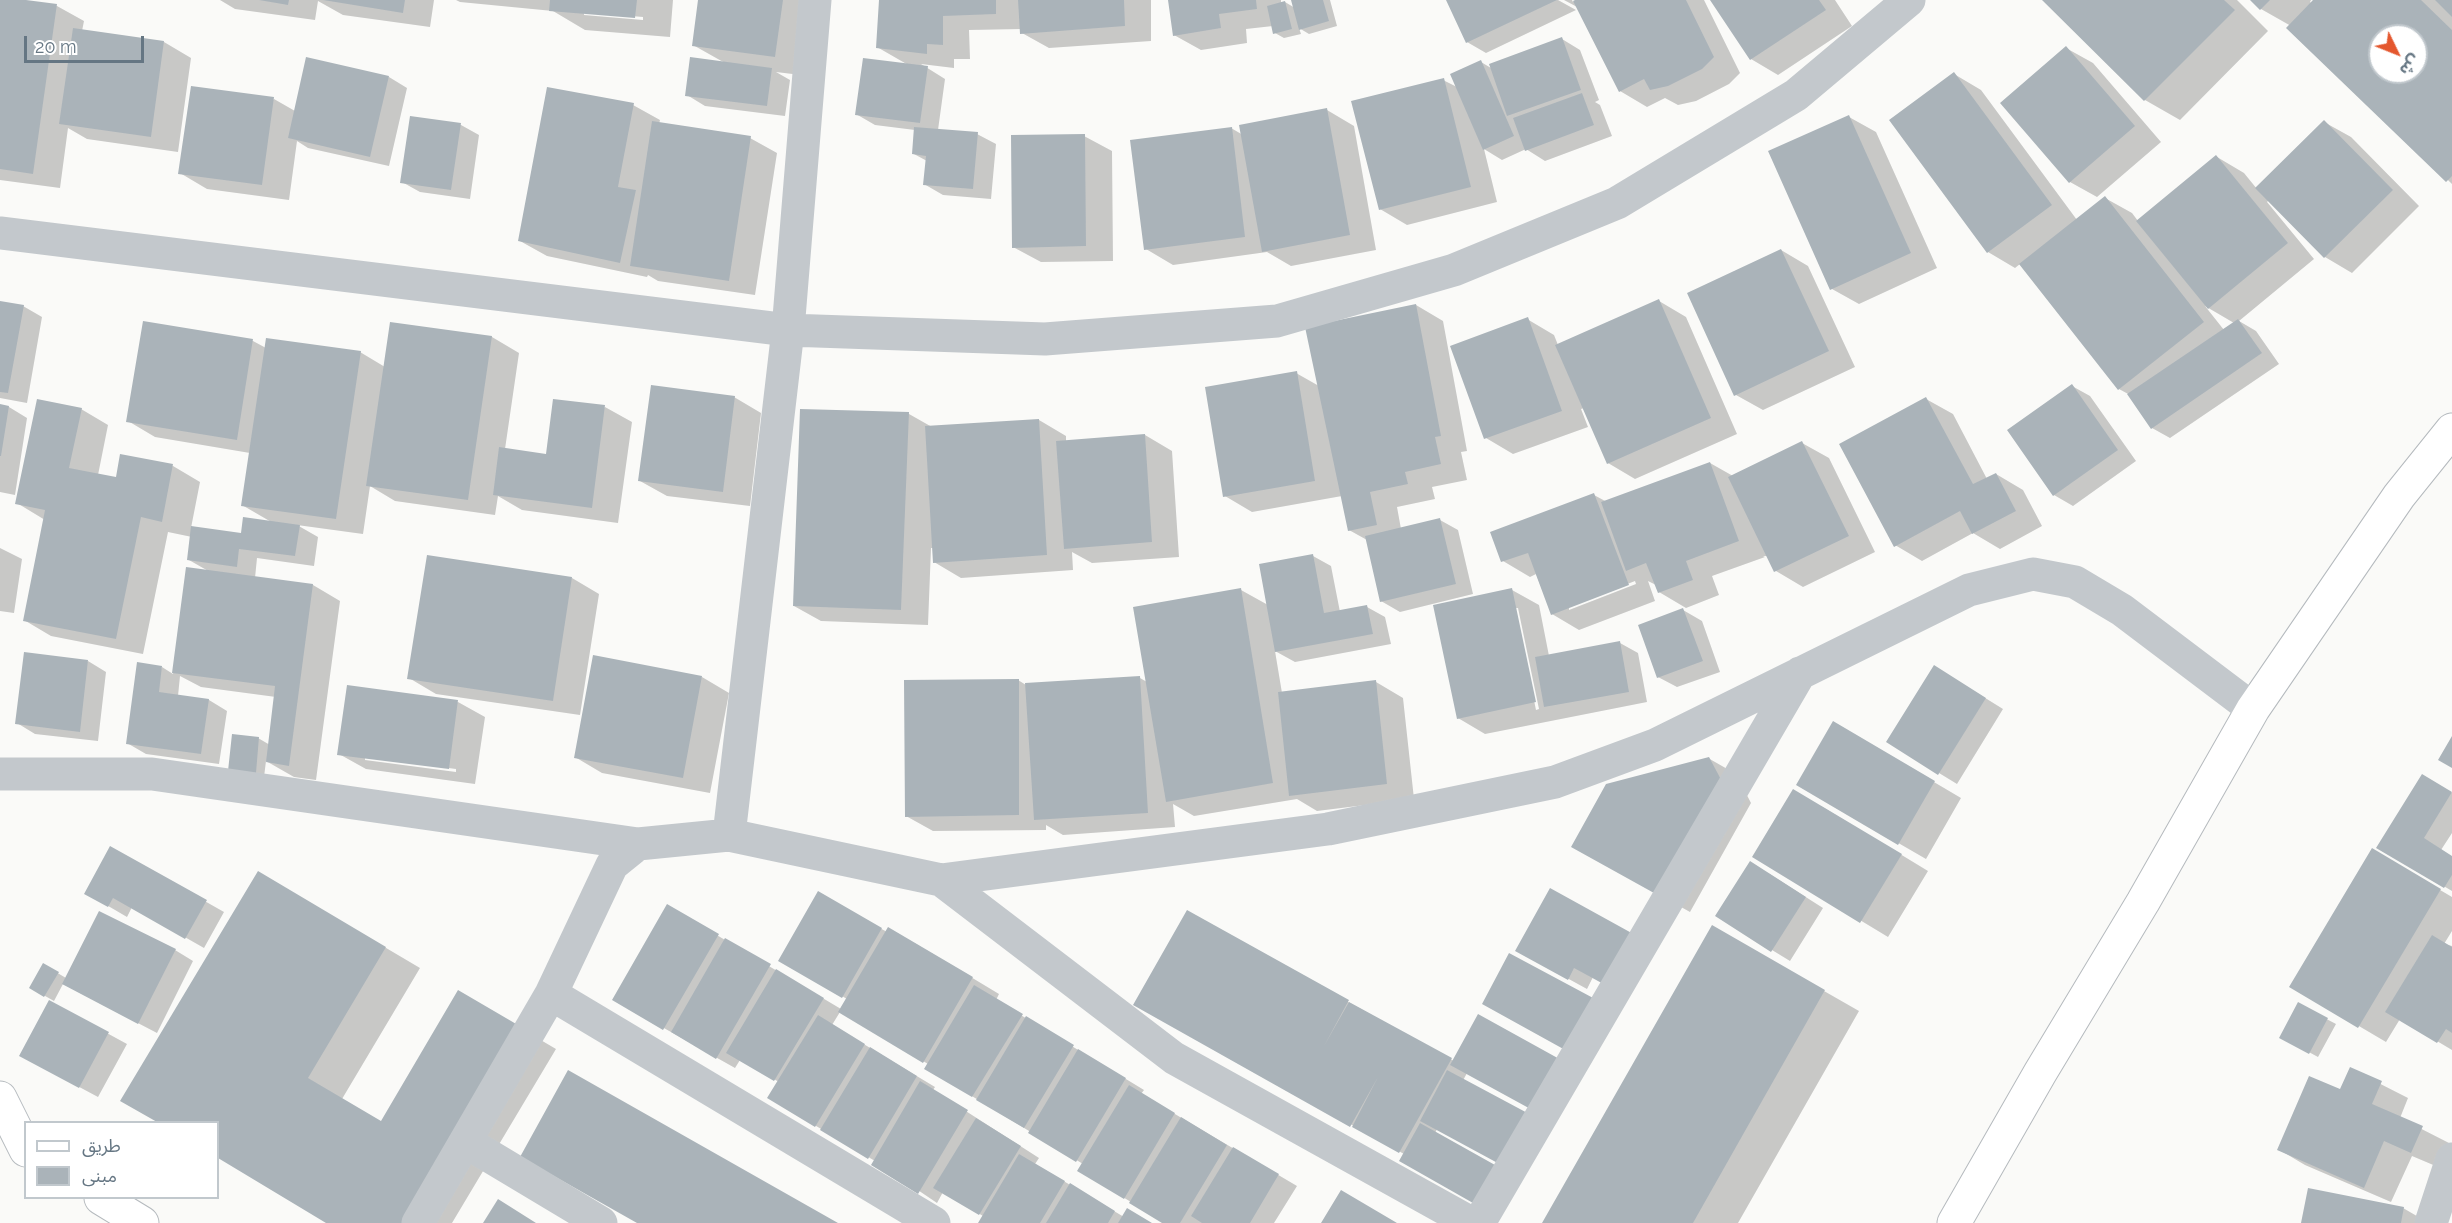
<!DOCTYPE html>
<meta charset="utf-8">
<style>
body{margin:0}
#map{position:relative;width:2452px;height:1223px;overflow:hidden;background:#fafaf8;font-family:Raleway,"Noto Sans Arabic",sans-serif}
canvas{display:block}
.legend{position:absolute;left:24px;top:1121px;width:195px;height:78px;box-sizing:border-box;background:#fff;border:2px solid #c1c8cd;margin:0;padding:8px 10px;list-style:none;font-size:18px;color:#657683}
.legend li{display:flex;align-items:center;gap:12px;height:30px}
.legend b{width:30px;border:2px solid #c1c8cd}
.north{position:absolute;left:2368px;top:24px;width:60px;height:60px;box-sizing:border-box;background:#fff;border:2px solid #c1c8cd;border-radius:50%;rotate:133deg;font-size:16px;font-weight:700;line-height:24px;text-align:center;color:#657683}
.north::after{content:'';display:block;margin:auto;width:21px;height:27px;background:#e4572e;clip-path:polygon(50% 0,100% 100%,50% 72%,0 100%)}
.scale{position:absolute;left:24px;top:36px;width:120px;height:27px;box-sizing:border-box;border:3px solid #657683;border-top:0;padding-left:8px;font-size:18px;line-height:21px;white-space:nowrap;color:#657683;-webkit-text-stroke:4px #fff;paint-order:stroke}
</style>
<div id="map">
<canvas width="2452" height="1223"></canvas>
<ul class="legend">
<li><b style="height:8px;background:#fff"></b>طريق</li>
<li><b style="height:16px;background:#aab3b9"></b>مبنى</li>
</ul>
<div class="north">ش</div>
<div class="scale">20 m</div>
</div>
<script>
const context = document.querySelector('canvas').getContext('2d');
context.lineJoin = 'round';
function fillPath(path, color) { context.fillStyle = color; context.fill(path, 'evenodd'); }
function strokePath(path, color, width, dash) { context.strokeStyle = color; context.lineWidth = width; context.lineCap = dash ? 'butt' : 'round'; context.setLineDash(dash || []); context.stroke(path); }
const shadow = new Path2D(`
 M 0,0 L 57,6 L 84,21 L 82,31 L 164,42 L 191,58 L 178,152 L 87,139 L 68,128 L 60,188 L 0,180 Z
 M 220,0 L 434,0 L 430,27 L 343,15 L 318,1 L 315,20 L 235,9 Z
 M 456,0 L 673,0 L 670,37 L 585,30 L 553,11 L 460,2 ZM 584,12 L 643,17 L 643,20 L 584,15 Z
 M 700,0 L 821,0 L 809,76 L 776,72 L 790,80 L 785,116 L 705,106 L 687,95 L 725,63 L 693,45 Z
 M 881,0 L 1151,0 L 1151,41 L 1049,48 L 1022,33 L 1022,29 L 969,30 L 970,59 L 954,59 L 954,68 L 921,64 L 945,79 L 938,130 L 977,134 L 996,144 L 991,199 L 943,195 L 924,184 L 927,161 L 914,154 L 915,130 L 875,125 L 856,114 L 910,66 L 877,47 Z
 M 1170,0 L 1281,0 L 1281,3 L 1285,2 L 1295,8 L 1293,0 L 1330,0 L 1337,26 L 1309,34 L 1299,28 L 1301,34 L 1284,38 L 1275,33 L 1273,26 L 1246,29 L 1247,43 L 1201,50 L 1174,35 Z
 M 1447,0 L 1558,0 L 1576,10 L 1486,53 L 1467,42 Z
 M 1564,0 L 1572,0 L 1573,2 L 1578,0 L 1704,0 L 1740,73 L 1729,84 L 1696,101 L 1678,105 L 1665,98 L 1647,107 L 1620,91 L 1579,8 Z
 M 1712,0 L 1835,0 L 1852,26 L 1778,75 L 1751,59 Z
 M 2044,0 L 2237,0 L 2268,31 L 2180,120 L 2145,100 Z
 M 2252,0 L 2311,0 L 2310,2 L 2312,4 L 2316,0 L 2452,0 L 2452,184 L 2291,26 L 2261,9 ZM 2380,36 L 2416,36 L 2416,72 L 2380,72 Z
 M 1562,39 L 1580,50 L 1599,100 L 1595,102 L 1600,105 L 1612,136 L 1545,161 L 1526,149 L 1502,160 L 1484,149 L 1497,202 L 1407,225 L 1380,209 L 1443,80 L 1457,87 L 1481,62 L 1491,68 Z
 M 2066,48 L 2093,63 L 2161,142 L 2097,197 L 2070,182 Z
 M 1954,74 L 1981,90 L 2077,220 L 2105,198 L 2132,213 L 2138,221 L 2217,157 L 2244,173 L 2257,189 L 2324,122 L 2351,137 L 2419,206 L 2352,273 L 2325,257 L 2269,200 L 2267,202 L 2314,259 L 2239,321 L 2256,331 L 2279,364 L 2170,438 L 2152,428 L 2130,395 L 2119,389 L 2020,264 L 2015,268 L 1988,252 ZM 2205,306 L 2234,323 L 2224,330 Z
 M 389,77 L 407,88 L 389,166 L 308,148 L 297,141 L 289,200 L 207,189 L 180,173 L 274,99 L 295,111 Z
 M 633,105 L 660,120 L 659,124 L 750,138 L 777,153 L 755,295 L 658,281 L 648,275 L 647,277 L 547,256 L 520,241 Z
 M 1327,110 L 1354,126 L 1376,250 L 1291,266 L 1267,252 L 1173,265 L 1146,249 L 1231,128 L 1243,135 Z
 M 1849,117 L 1876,132 L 1937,268 L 1859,304 L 1832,289 Z
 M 412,118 L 461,125 L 479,135 L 470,199 L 420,192 L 402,182 Z
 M 1084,136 L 1112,151 L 1113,261 L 1041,262 L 1013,247 Z
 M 1781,250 L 1808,266 L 1855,367 L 1763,410 L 1736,395 Z
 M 1659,301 L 1686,317 L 1737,434 L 1635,479 L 1608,463 L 1584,408 L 1581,409 L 1588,427 L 1513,454 L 1486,438 L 1527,319 L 1554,335 L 1558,345 Z
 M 0,303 L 23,306 L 42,317 L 27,403 L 0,398 Z
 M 1416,305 L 1443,321 L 1467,451 L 1461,452 L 1467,480 L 1432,487 L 1435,499 L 1397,507 L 1401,529 L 1440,520 L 1458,530 L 1473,594 L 1400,612 L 1381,601 L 1367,540 L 1349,530 L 1342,496 L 1252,512 L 1225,496 L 1296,373 L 1319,386 Z
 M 144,323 L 253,341 L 266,348 L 360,352 L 385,367 L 392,324 L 492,337 L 519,353 L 505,449 L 547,455 L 605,407 L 632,422 L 618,523 L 522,510 L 498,496 L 495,515 L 395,501 L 370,486 L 363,534 L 297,525 L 318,537 L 314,566 L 257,558 L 255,578 L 313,585 L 340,601 L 316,780 L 294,777 L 266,761 L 264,777 L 238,775 L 258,738 L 270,745 L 276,697 L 201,687 L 180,676 L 178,696 L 209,700 L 227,711 L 219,764 L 146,754 L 127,743 L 162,667 L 173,674 L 187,569 L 210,572 L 189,560 L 192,537 L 168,532 L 143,654 L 51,636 L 24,620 L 45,520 L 17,503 L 81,409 L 108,425 L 98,475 L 117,479 L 173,466 L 200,482 L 191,528 L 243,534 L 273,523 L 242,505 L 250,453 L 155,437 L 128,421 Z
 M 2072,386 L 2090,396 L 2136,461 L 2073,506 L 2054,495 Z
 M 734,397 L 761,413 L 750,506 L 667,496 L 640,481 Z
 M 1926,399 L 1953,414 L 1987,479 L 1996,474 L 2023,490 L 2042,526 L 2000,549 L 1973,533 L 1922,561 L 1895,545 Z
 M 0,406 L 9,407 L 27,418 L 15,495 L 0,492 Z
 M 802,410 L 909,414 L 932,427 L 1039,420 L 1066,436 L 1066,441 L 1145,435 L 1172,451 L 1179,557 L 1092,563 L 1072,552 L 1073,570 L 961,578 L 934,562 L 934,548 L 931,548 L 928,625 L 821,621 L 794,606 Z
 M 1802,443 L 1829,458 L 1875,552 L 1803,587 L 1776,571 L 1769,556 L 1763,556 L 1765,557 L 1712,576 L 1719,595 L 1686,608 L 1659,592 L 1656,585 L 1648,581 L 1655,601 L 1579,630 L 1552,614 L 1536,574 L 1530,577 L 1503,561 L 1594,495 L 1607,502 L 1710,463 L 1733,476 ZM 1635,581 L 1636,584 L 1569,610 L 1569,607 Z
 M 0,548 L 22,559 L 14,613 L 0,611 Z
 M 1313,556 L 1331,566 L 1340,612 L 1367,607 L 1385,617 L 1391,644 L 1295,662 L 1275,651 L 1282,693 L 1376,682 L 1403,698 L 1414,799 L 1317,811 L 1297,799 L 1194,816 L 1173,804 L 1175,827 L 1063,835 L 1046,825 L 1046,830 L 933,831 L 906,816 L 1018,680 L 1026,685 L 1140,678 L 1147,682 L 1241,590 L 1268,605 Z
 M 572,578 L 599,594 L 580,715 L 436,694 L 409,678 Z
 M 1512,590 L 1539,605 L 1549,656 L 1620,643 L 1638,653 L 1647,702 L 1485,734 L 1458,718 ZM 1515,608 L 1518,608 L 1539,709 L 1536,710 Z
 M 1683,610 L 1702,621 L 1720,672 L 1677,687 L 1658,677 Z
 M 88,661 L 106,672 L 98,741 L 35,734 L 17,723 Z
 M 702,677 L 729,693 L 710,793 L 602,773 L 575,757 Z
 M 1953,678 L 2003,709 L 1957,784 L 1939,773 Z
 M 458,702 L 485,717 L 475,784 L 366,769 L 339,754 ZM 365,757 L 456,769 L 456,772 L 365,760 Z
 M 1834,723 L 1961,798 L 1926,859 L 1798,785 Z
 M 1708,758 L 1736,774 L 1751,803 L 1690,912 L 1600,862 Z
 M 2422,776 L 2452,793 L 2452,833 L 2441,850 L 2452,857 L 2452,891 L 2378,847 Z
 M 1821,806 L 1928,871 L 1888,937 L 1754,856 Z
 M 111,848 L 224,912 L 204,948 L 132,907 L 127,917 L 86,893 Z
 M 2372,850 L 2452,897 L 2452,931 L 2444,944 L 2452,946 L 2452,1050 L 2400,1019 L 2386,1042 L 2291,986 Z
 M 1768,873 L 1823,908 L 1790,961 L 1772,950 Z
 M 1551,890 L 1593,977 L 1587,989 L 1536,961 Z
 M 293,893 L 420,968 L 342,1099 L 381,1122 L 493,1012 L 556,1049 L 452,1223 L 329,1223 L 218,1157 L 218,1122 L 160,1122 L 123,1100 Z
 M 818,893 L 887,932 L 916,944 L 999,994 L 996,1000 L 1144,1090 L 1141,1094 L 1297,1186 L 1274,1223 L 1165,1223 L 1079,1170 L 1083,1164 L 926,1068 L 928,1064 L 840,1012 L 832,1025 L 935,1087 L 933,1090 L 1039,1158 L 1035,1164 L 1124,1217 L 1151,1223 L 980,1223 L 983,1216 L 943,1192 L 937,1203 L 875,1161 L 769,1098 L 779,1082 L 740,1060 L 735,1068 L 614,1000 L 668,906 L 841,1009 L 847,999 L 780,960 Z
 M 1187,912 L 1454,1061 L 1467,1073 L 1435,1133 L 1404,1154 L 1135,1004 Z
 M 1712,927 L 1859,1011 L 1738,1223 L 1544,1223 Z
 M 175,950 L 193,961 L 157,1033 L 63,984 L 54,1001 L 31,988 L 44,965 L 66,978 Z
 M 50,1002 L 127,1044 L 98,1097 L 40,1066 Z
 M 2298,1004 L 2336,1024 L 2318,1057 L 2281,1037 Z
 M 2351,1069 L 2408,1098 L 2400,1118 L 2449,1143 L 2438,1167 L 2412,1156 L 2391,1202 L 2305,1165 L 2278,1149 L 2341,1091 Z
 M 2403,1208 L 2422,1219 L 2421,1223 L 2303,1223 Z`);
const building = new Path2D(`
 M 0,0 L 26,0 L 57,4 L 33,174 L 0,169 Z
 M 259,0 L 289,0 L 288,5 Z
 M 323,0 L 405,0 L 403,13 Z
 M 550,0 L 637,0 L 635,18 L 549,11 Z
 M 698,0 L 783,0 L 775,57 L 692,46 Z
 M 879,0 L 996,0 L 996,14 L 943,16 L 943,45 L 927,44 L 927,54 L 876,48 Z
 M 1018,0 L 1124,0 L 1125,26 L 1020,34 Z
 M 1168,0 L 1256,0 L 1257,9 L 1219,14 L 1221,28 L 1173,36 Z
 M 1291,0 L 1323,0 L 1329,21 L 1299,30 Z
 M 1446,0 L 1557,0 L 1466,43 Z
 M 1575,0 L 1686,0 L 1714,57 L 1702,69 L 1668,86 L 1650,90 L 1644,79 L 1619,92 L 1573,1 Z
 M 1710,0 L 1819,0 L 1826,10 L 1750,60 Z
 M 2042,0 L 2224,0 L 2235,10 L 2144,101 Z
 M 2250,0 L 2270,0 L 2260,10 Z
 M 2313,0 L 2421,0 L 2452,30 L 2452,176 L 2446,182 L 2286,28 ZM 2380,36 L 2416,36 L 2416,72 L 2380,72 Z
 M 2435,0 L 2452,0 L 2452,17 Z
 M 1285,1 L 1292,29 L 1273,34 L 1267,6 Z
 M 73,28 L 164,41 L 151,137 L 59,124 Z
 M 1562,37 L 1581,90 L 1507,116 L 1489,64 Z
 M 2066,46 L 2135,126 L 2069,183 L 2000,103 Z
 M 306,57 L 389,76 L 370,157 L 288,138 Z
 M 690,57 L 772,68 L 767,106 L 685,96 Z
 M 863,58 L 928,66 L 920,123 L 855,115 Z
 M 1481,60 L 1514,136 L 1483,150 L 1450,74 Z
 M 1954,72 L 2052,205 L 1987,253 L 1889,120 Z
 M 1444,78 L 1471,187 L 1379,210 L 1351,101 Z
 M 191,86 L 274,97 L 262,185 L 178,174 Z
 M 547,87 L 634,103 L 618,187 L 636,190 L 620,263 L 518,241 Z
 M 1582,93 L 1594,125 L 1525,151 L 1513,118 Z
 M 1327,108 L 1350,235 L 1262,252 L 1239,125 Z
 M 1849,115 L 1911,253 L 1830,290 L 1768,151 Z
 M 410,116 L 461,123 L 451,190 L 400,183 Z
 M 2324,120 L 2393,190 L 2324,258 L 2255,188 Z
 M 652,121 L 751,136 L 729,281 L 630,266 Z
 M 914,127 L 978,132 L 973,189 L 923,185 L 926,156 L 912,154 Z
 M 1232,127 L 1245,237 L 1144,250 L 1130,140 Z
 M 1085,134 L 1086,246 L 1012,248 L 1011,135 Z
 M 2216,155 L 2288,243 L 2208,309 L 2136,221 Z
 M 2105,196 L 2204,322 L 2118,390 L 2019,264 Z
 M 1781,249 L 1829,351 L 1734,396 L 1687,293 Z
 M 1659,299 L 1711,418 L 1607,464 L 1555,345 Z
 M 0,301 L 24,305 L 8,393 L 0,392 Z
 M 1416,304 L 1441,436 L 1435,437 L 1441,464 L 1405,472 L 1408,484 L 1370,492 L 1377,525 L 1348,531 L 1305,327 Z
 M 1528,317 L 1562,411 L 1484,439 L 1450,346 Z
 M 2238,319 L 2262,353 L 2151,429 L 2127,394 Z
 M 143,321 L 253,339 L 237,440 L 126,422 Z
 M 390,322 L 492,336 L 468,500 L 366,486 Z
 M 266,338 L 361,351 L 336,519 L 241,506 Z
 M 1297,371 L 1315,481 L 1223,497 L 1205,387 Z
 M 2072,384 L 2118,450 L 2053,496 L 2007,430 Z
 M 651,385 L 735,396 L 723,492 L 638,481 Z
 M 1926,397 L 1973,484 L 1996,473 L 2016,511 L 1972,534 L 1960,511 L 1894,547 L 1839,444 Z
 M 37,399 L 82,408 L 69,468 L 116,477 L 120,454 L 173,464 L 162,522 L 141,517 L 116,639 L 23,621 L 45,510 L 15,504 Z
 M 553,399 L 605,405 L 592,508 L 493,495 L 499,447 L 546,454 Z
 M 0,404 L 9,406 L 1,456 L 0,456 Z
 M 800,409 L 909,412 L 901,610 L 793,606 Z
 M 1039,419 L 1047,555 L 933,563 L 925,426 Z
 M 1145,434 L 1152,542 L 1064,549 L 1056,441 Z
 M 1802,441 L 1849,536 L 1774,572 L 1728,477 Z
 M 1710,462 L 1739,541 L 1686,561 L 1693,580 L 1658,593 L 1646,563 L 1626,571 L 1601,502 Z
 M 1594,493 L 1629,585 L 1551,615 L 1528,553 L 1501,562 L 1490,532 Z
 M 243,517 L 300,525 L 295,556 L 239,549 L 237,567 L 187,560 L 191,526 L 241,533 Z
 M 1440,518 L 1456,584 L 1380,602 L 1365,536 Z
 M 1313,554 L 1324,613 L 1367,605 L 1373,634 L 1275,652 L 1259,564 Z
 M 427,555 L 572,577 L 553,701 L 407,679 Z
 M 186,567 L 313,584 L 289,766 L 266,762 L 275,686 L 172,673 Z
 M 1241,588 L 1273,783 L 1166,802 L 1133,607 Z
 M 1512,588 L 1536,702 L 1457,719 L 1433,605 Z
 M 1683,608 L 1703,661 L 1657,678 L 1638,625 Z
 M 1620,641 L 1629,692 L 1544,707 L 1535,657 Z
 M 24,652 L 88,660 L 80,732 L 15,724 Z
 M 593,655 L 702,676 L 683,778 L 574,758 Z
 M 137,662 L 162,666 L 159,692 L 209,699 L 201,754 L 126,744 Z
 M 1934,665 L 1986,698 L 1938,775 L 1886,742 Z
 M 1140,676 L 1148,813 L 1034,820 L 1025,683 Z
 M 1019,679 L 1019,815 L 905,817 L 904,680 Z
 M 1376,680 L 1387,784 L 1289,796 L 1278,692 Z
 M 347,685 L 458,700 L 449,769 L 337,755 Z
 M 1833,721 L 1935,781 L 1898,845 L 1796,785 Z
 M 232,734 L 259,737 L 256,773 L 228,771 Z
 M 2452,736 L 2452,768 L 2438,760 Z
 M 1709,757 L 1725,787 L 1663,898 L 1571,847 L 1606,784 Z
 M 2422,774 L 2452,792 L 2424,838 L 2452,856 L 2452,875 L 2444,888 L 2376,848 Z
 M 1793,789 L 1902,854 L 1860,923 L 1752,857 Z
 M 110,846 L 207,900 L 185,939 L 113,898 L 108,907 L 84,894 Z
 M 2372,848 L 2441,889 L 2358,1028 L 2289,987 Z
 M 1750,861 L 1806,897 L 1771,952 L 1715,916 Z
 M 258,871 L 386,947 L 308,1078 L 381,1121 L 458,990 L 523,1028 L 406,1223 L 326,1223 L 218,1158 L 218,1122 L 157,1122 L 120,1101 Z
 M 1550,888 L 1637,936 L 1609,987 L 1574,968 L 1568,980 L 1515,951 Z
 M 818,891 L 882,928 L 842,998 L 778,961 Z
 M 667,904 L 719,934 L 663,1030 L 612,1000 Z
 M 1187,910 L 1349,1000 L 1324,1046 L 1349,1002 L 1452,1058 L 1399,1153 L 1352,1127 L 1378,1077 L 1350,1127 L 1133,1005 Z
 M 99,911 L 176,949 L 138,1024 L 62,984 Z
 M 1712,925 L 1825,990 L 1745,1131 L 1693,1223 L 1542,1223 Z
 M 888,927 L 973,977 L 923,1063 L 838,1012 Z
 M 2432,935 L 2452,947 L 2452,1033 L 2446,1029 L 2437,1043 L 2385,1012 Z
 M 725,938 L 771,964 L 716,1059 L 671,1032 Z
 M 1509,953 L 1595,999 L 1567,1051 L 1482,1004 Z
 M 43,963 L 59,972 L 44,997 L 29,988 Z
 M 776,969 L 824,998 L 774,1081 L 726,1053 Z
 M 974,985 L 1023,1014 L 972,1097 L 924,1069 Z
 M 49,1000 L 109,1032 L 79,1088 L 19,1056 Z
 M 2298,1002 L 2328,1018 L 2309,1054 L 2279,1038 Z
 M 1478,1014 L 1563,1061 L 1536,1112 L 1450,1065 Z
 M 818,1015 L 865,1044 L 815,1127 L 767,1098 Z
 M 1026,1016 L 1074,1045 L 1024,1128 L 976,1100 Z
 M 870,1047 L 917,1076 L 868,1159 L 820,1130 Z
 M 1078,1049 L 1126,1078 L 1076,1162 L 1028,1133 Z
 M 2350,1067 L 2382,1081 L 2372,1104 L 2423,1126 L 2411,1153 L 2384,1141 L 2364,1188 L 2277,1150 L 2309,1076 L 2340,1089 Z
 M 568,1070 L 838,1223 L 637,1223 L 520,1157 Z
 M 1447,1070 L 1533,1116 L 1505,1167 L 1420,1121 Z
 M 920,1081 L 968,1110 L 918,1194 L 871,1165 Z
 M 1129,1085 L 1175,1113 L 1124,1199 L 1077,1171 Z
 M 1181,1117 L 1227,1145 L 1180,1223 L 1162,1223 L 1129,1203 Z
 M 976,1118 L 1021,1146 L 979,1215 L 933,1188 Z
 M 1420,1123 L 1495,1165 L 1473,1203 L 1399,1161 Z
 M 1233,1147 L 1279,1174 L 1250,1223 L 1202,1223 L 1191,1216 Z
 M 1019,1154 L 1065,1181 L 1040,1223 L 978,1223 Z
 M 1070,1183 L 1115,1211 L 1108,1223 L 1046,1223 Z
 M 2308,1188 L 2404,1207 L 2401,1223 L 2301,1223 Z
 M 1341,1190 L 1397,1223 L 1321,1223 Z
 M 498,1199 L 536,1223 L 483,1223 Z
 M 1127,1208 L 1152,1223 L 1118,1223 Z`);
const minor = new Path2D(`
 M 0,233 L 788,330 L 1045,339 L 1277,321 L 1454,270 L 1617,203 L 1796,95 L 1909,0
 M 0,774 L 152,774 L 638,844 L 729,835 L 941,880 L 1328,829 L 1555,782 L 1655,745 L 1969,590 L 2033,574 L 2075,582 L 2122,610 L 2253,709
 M 729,835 L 788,330 L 815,0
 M 941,880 L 1174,1058 L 1471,1223
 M 551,994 L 934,1223
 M 466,1142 L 601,1223
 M 418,1223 L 551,994 L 612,865 L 638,844
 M 1479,1223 L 1800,673
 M 2431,1223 L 2452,1159`);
const major = new Path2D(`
 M 0,1098 L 26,1150
 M 101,1198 L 142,1223
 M 1954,1223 L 2040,1073 L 2143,902 L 2253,709 L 2399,496 L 2452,430`);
fillPath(shadow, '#0003');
fillPath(building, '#aab3b9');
strokePath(major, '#b5babe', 35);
strokePath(minor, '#c3c8cc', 33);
strokePath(major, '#fff', 33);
</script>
